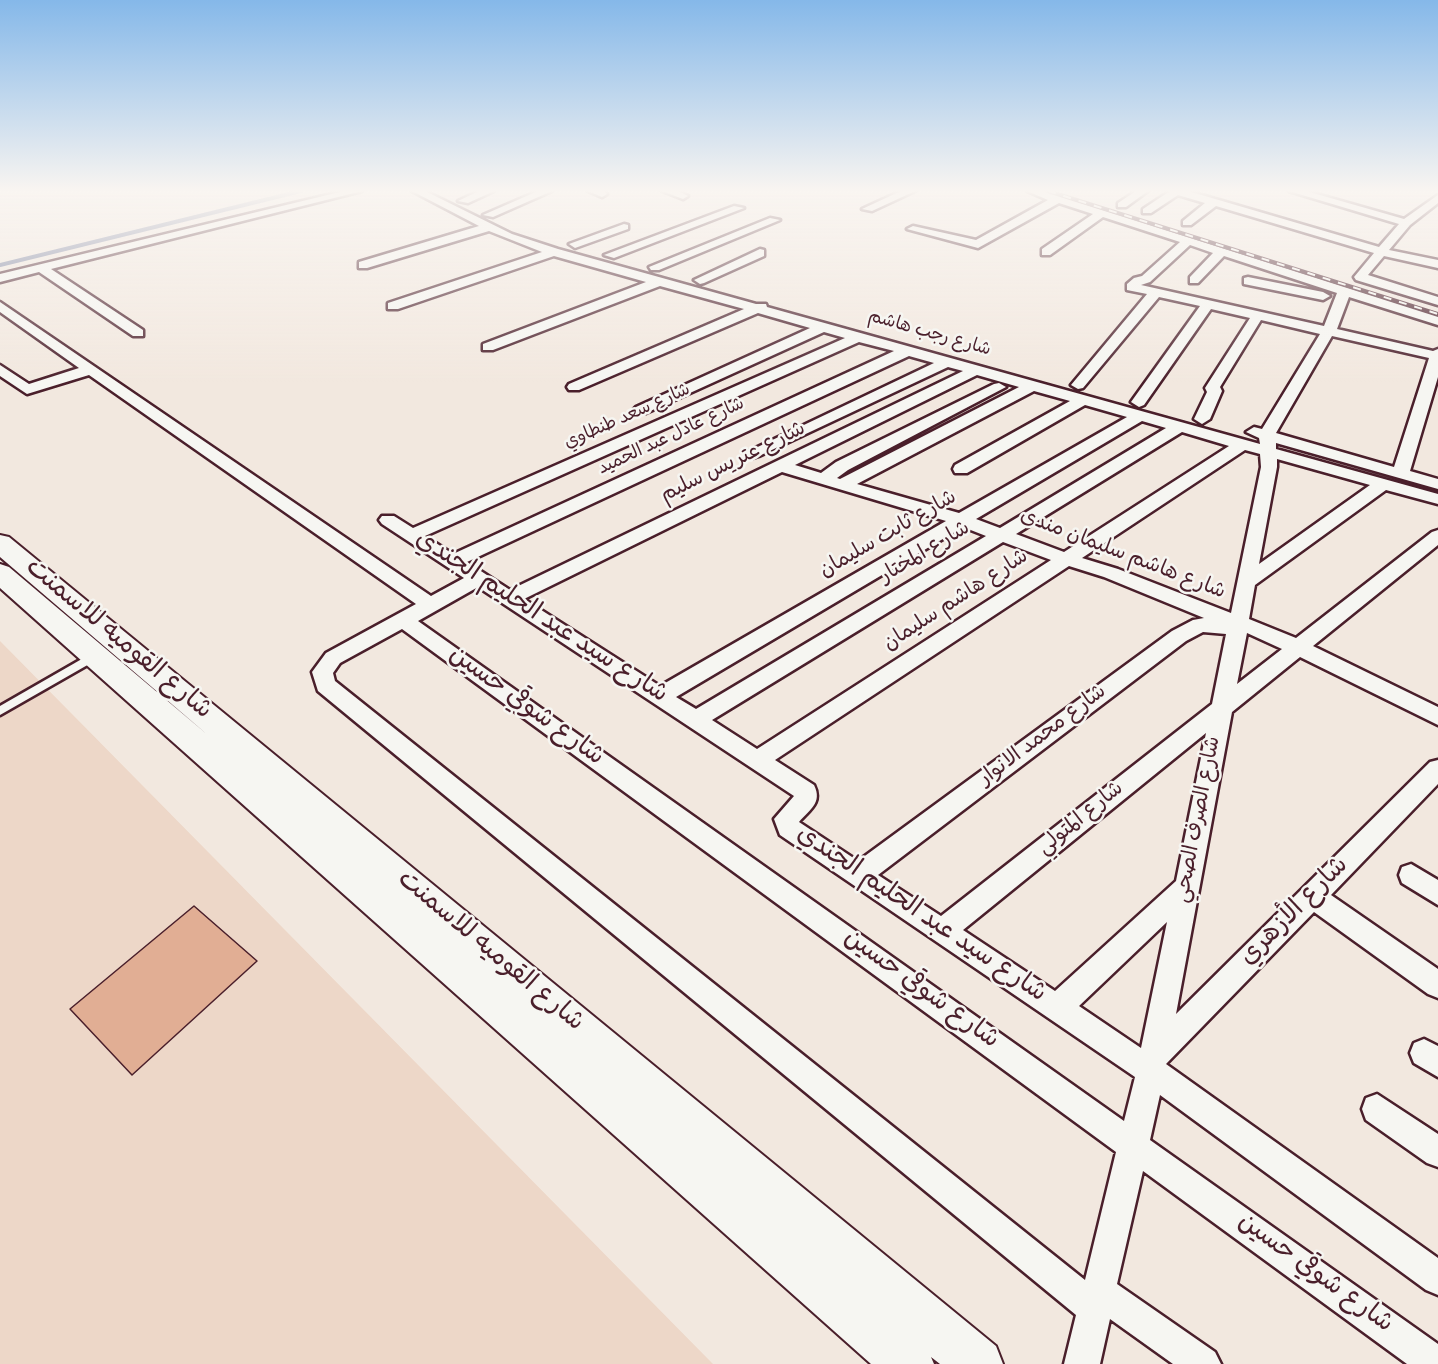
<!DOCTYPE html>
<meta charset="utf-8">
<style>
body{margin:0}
canvas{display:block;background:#f2e8df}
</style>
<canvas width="1438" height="1364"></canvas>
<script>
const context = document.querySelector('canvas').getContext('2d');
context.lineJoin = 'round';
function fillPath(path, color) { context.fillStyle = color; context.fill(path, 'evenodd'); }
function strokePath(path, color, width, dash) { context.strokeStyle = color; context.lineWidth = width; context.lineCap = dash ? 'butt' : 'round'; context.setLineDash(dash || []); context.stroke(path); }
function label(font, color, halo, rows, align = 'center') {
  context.font = font + ' Dekko,"Playpen Sans Arabic",sans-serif'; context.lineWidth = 5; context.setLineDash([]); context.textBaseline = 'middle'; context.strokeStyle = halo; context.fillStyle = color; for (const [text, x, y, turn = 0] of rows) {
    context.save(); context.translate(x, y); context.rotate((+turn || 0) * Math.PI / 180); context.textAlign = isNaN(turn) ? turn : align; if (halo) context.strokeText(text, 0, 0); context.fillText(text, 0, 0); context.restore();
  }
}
const built = new Path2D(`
 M 0,641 L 713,1364 L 0,1364 Z`);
const stream = new Path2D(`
 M 0,265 L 301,191`);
const building = new Path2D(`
 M 194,906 L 257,961 L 132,1075 L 70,1009 Z`);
const service = new Path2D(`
 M 94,652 L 98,653 L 99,656 L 98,659 L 0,715 L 0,706 Z`);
const minor = new Path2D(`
 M 344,191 L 362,191 L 51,269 L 143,330 L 143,336 L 133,336 L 39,272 L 0,282 L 0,274 Z
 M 412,191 L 425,191 L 512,234 L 558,249 L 756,304 L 766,304 L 767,307 L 1260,444 L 1259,438 L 1246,432 L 1254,427 L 1262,429 L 1320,334 L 1261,320 L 1220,387 L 1222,391 L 1210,419 L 1202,424 L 1194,419 L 1207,392 L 1205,388 L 1250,318 L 1211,309 L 1144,405 L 1139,407 L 1131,402 L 1200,306 L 1159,297 L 1083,388 L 1078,389 L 1071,385 L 1147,294 L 1127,290 L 1127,284 L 1134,278 L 1142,276 L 1180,242 L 1103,217 L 1050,255 L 1042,255 L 1042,249 L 1093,214 L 1059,203 L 978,248 L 907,229 L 913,226 L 976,240 L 1048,200 L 1027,191 L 1043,191 L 1438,317 L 1438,325 L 1349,297 L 1337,329 L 1433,351 L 1438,349 L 1438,377 L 1410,471 L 1438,479 L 1438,489 L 1276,443 L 1276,449 L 1438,494 L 1438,504 L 1386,490 L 1255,585 L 1249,619 L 1296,638 L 1432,532 L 1438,530 L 1438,545 L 1313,646 L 1438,707 L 1438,725 L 1300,657 L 1232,712 L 1176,1014 L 1430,762 L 1438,760 L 1438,784 L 1331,895 L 1438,969 L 1438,998 L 1428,994 L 1314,912 L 1166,1064 L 1438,1258 L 1438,1295 L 1426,1290 L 1160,1095 L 1150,1140 L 1438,1344 L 1438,1364 L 1407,1364 L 1143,1171 L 1117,1284 L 1215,1352 L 1221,1364 L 1173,1364 L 1110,1319 L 1100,1364 L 1064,1364 L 1076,1315 L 318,691 L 312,672 L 326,653 L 416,604 L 89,375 L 27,394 L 0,376 L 0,365 L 29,384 L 79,368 L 0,312 L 0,302 L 431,596 L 464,578 L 382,524 L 379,520 L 382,516 L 394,516 L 413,528 L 845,338 L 824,332 L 646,413 L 636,413 L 633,410 L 636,407 L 810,328 L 758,313 L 579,390 L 569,390 L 567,387 L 569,384 L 744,309 L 660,286 L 493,350 L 483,350 L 483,344 L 646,282 L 554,256 L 398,309 L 388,309 L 388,303 L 542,252 L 489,231 L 367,268 L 359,268 L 359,262 L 479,226 ZM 1190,245 L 1213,253 L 1190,277 L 1190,283 L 1198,283 L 1224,256 L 1337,293 L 1324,326 L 1141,285 L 1150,282 ZM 1332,336 L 1429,358 L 1394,467 L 1276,433 ZM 859,342 L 894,351 L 453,554 L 425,536 ZM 909,356 L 934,363 L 745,453 L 753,458 L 759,456 L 948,367 L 963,371 L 510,590 L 467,562 ZM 977,375 L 1019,387 L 840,479 L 837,478 L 848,470 L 1006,387 L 999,383 L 994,384 L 836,462 L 821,473 L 795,465 ZM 1034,391 L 1070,401 L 955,465 L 953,469 L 955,473 L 967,473 L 1085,405 L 1127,417 L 959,513 L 857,484 ZM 1142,421 L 1166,428 L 1000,528 L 976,519 ZM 1182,432 L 1229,446 L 1064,552 L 1016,534 ZM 1245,450 L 1260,454 L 1261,467 L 1231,613 L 1118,569 L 1082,558 ZM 1277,459 L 1370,485 L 1259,564 L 1277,467 ZM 782,472 L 946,521 L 660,686 L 524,599 ZM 963,527 L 986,536 L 696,709 L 676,697 ZM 1003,542 L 1051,560 L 757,749 L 712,720 ZM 1069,566 L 1104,577 L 1204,618 L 1193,620 L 1172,631 L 858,861 L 799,822 C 809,810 823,803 814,785 L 775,760 ZM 478,587 L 794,796 L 774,819 L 780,835 L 1135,1077 L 1124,1121 L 418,621 ZM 402,629 L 1116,1152 L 1085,1280 L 335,681 L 333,673 L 340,663 ZM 1203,632 L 1226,634 L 1212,704 L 941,916 L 878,875 L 1186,641 ZM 1247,633 L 1282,649 L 1237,684 ZM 1206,733 L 1176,881 L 1055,991 L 963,930 ZM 1167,922 L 1141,1048 L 1079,1006 Z
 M 479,191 L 494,191 L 468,203 L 458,201 Z
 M 538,191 L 552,191 L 493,217 L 483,215 Z
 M 588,191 L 604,191 L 607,194 L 602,197 Z
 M 662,191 L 678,191 L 688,196 L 683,199 Z
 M 901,191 L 915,191 L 872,211 L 862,209 Z
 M 1136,191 L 1148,191 L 1126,207 L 1118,207 L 1118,203 Z
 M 1170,191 L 1188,191 L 1379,247 L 1399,224 L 1289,191 L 1306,191 L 1404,219 L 1438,195 L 1438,203 L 1410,225 L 1389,250 L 1438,260 L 1438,268 L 1384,256 L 1368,275 L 1438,297 L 1438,305 L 1356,280 L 1354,277 L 1374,253 L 1216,206 L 1191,225 L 1183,225 L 1183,221 L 1205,203 L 1178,195 L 1151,213 L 1143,213 L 1143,209 Z
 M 734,206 L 744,208 L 614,258 L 604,255 Z
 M 770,218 L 780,220 L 659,270 L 651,270 L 649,267 Z
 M 624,224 L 628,225 L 628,229 L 575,248 L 569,244 Z
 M 760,249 L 764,250 L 764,256 L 704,283 L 700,284 L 694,280 Z
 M 1248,277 L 1323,292 L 1330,296 L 1323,300 L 1244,284 L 1244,278 Z
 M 1411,864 L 1438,880 L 1438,905 L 1402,883 L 1399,875 L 1402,867 Z
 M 1424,1039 L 1438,1046 L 1438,1077 L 1414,1063 L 1410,1053 L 1414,1043 Z
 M 1377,1094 L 1438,1134 L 1438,1167 L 1427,1163 L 1366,1120 L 1362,1109 L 1366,1098 Z`);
const secondary = new Path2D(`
 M 0,535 L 9,537 L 996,1346 L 1003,1364 L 940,1364 L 931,1357 L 934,1364 L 871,1364 L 0,588 L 0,564 L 9,567 L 209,736 L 0,557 Z`);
const rail = new Path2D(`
 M 1048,191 L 1438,314`);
const farStreetnames = [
 ["شارع رجب هاشم",929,335,16],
 ["شارع سعد طنطاوي",628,418,-24],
 ["شارع عادل عبد الحميد",672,438,-25]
];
const streetNames = [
 ["شارع عتريس سليم",734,464,-26],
 ["شارع ثابت سليمان",889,536,-30],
 ["شارع المختار",926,554,-31],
 ["شارع هاشم سليمان مندى",1122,556,21],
 ["شارع هاشم سليمان",957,602,-33],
 ["شارع محمد الانوار",1044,737,-37],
 ["شارع المتولي",1082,820,-39],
 ["شارع الصرف الصحي",1200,820,-79]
];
const nearStreetnames = [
 ["شارع سيد عبد الحليم الجندي",540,619,33],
 ["شارع القوميه للاسمنت",117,641,40],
 ["شارع شوقي حسين",525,708,36],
 ["شارع الأزهري",1296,913,-45],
 ["شارع سيد عبد الحليم الجندي",920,916,34],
 ["شارع القوميه للاسمنت",489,953,40],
 ["شارع شوقي حسين",920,991,36],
 ["شارع شوقي حسين",1314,1275,36]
];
fillPath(built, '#edd7c8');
strokePath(stream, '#757e9e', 4);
fillPath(building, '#e1ae94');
strokePath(building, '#4a1f2b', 1.5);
strokePath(service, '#4a1f2b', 5);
strokePath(minor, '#4a1f2b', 5);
strokePath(secondary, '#4a1f2b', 4);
fillPath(service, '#f6f6f2');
fillPath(minor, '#f6f6f2');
fillPath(secondary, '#f6f6f2');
strokePath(rail, '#4a1f2b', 4);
strokePath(rail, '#f6f6f2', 2, [8]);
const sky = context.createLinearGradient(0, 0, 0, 382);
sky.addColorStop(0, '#85b8e9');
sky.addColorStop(0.5, '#f9f5f1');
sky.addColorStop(1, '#f9f5f100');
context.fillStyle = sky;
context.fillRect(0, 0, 1438, 382);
label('18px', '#4a1f2b', '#f6f6f2', farStreetnames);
label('21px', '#4a1f2b', '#f6f6f2', streetNames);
label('26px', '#4a1f2b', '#f6f6f2', nearStreetnames);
</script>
